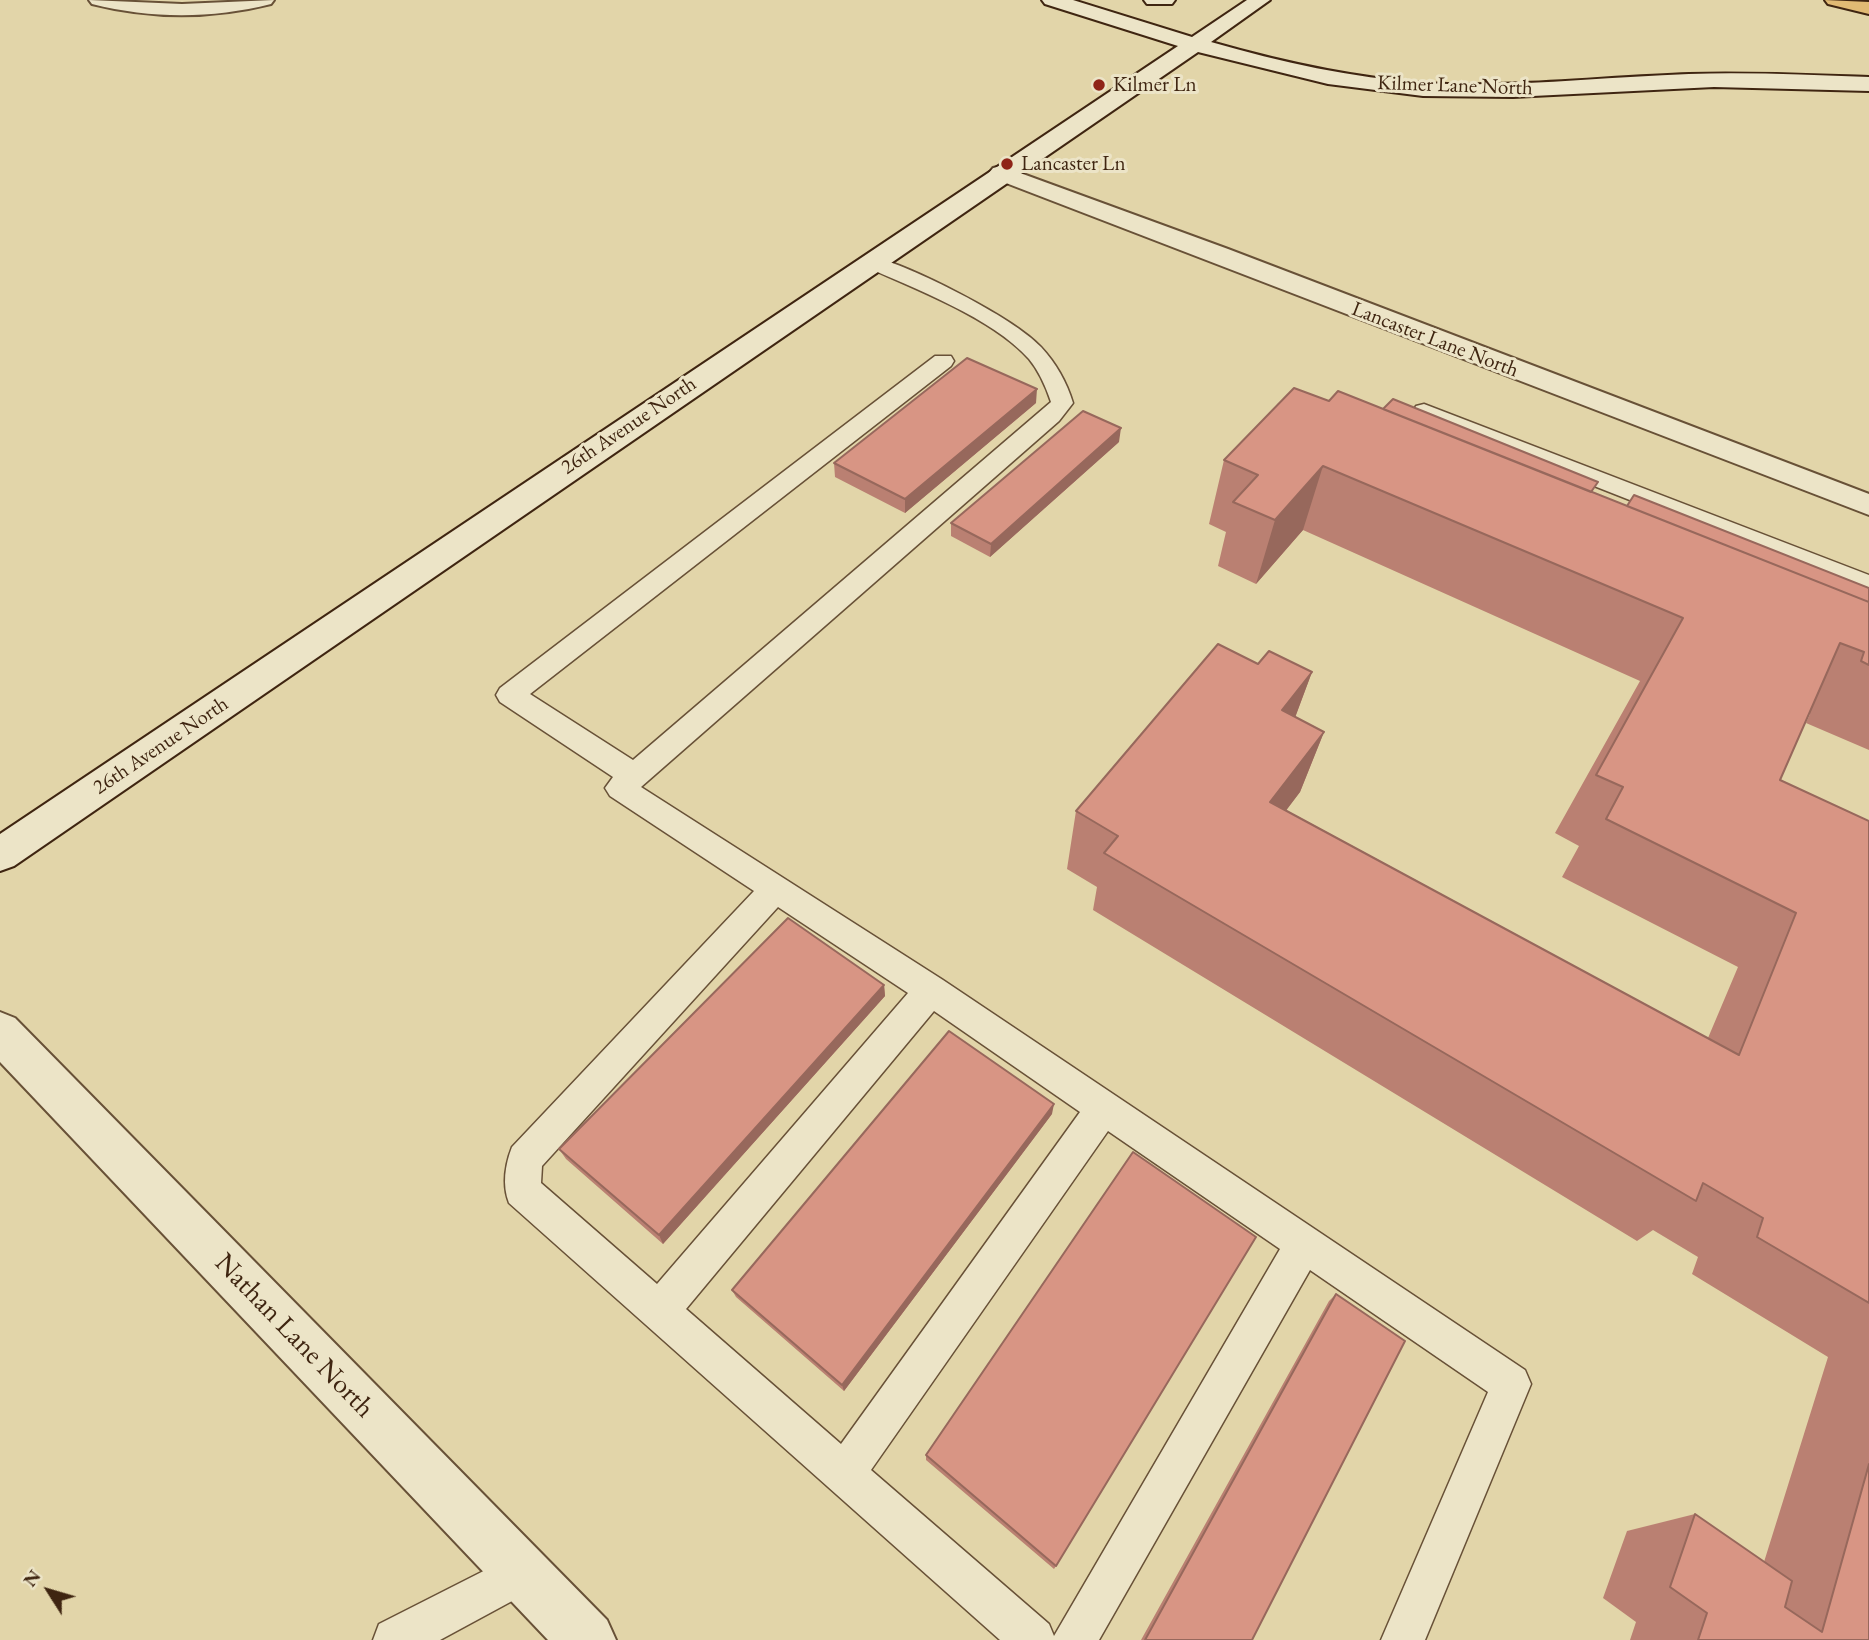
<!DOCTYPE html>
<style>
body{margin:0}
#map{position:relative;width:1869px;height:1640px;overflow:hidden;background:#e2d5a9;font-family:"EB Garamond",serif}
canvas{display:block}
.north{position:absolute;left:14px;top:1556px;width:70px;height:70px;-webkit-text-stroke:5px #ece4c7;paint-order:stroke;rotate:307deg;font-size:19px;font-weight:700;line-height:28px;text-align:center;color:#3f2511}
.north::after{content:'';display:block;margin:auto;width:24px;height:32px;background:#3f2511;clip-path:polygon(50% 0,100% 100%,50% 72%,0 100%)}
</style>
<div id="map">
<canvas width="1869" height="1640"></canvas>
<div class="north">N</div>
</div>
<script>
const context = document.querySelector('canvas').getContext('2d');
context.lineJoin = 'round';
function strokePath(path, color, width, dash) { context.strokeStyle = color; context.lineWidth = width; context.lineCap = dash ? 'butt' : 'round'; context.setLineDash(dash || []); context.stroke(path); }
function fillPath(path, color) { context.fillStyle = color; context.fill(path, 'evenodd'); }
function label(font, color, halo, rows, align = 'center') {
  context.font = font + ' "EB Garamond",serif'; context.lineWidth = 6; context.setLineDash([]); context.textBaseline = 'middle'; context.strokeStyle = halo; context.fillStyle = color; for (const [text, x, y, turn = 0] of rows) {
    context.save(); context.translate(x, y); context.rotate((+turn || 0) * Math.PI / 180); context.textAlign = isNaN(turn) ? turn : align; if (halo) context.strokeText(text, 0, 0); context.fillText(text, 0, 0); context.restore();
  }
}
const lane = new Path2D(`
 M 871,256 C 911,266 1013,317 1041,347 C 1056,363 1067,383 1073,403 L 1059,421 L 641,787 L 943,980 L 1525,1370 L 1531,1384 L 1425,1640 L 1381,1640 L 1488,1392 L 1310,1270 L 1099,1640 L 1000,1640 L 509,1203 C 502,1185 505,1165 512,1147 L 754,891 L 610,796 L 605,788 L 613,777 L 500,702 L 496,695 L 500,688 L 935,356 L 951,356 L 954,361 L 951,366 L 530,694 L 633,760 L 1051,402 C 1046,387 1039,371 1029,359 C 993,318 913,288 864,266 L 861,262 L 864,258 ZM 778,907 L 908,993 L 657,1284 L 541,1183 L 542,1166 ZM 934,1011 L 1080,1112 L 841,1444 L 686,1309 ZM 1108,1131 L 1280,1249 L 1054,1636 L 1049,1624 L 871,1470 Z
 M 1424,404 L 1869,575 L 1869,594 L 1416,416 L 1413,411 L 1416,406 Z
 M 523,1551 L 538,1557 L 544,1572 L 538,1587 L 440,1640 L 373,1640 L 379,1624 Z`);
const street = new Path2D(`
 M 89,0 L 182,4 L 274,0 L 271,4 C 211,19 152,19 92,4 Z
 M 1001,166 L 1228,249 L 1869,494 L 1869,515 L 993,178 L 989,173 L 993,168 Z
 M 0,1012 L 15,1018 L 607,1620 L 616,1640 L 548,1640 L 0,1062 Z`);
const secondary = new Path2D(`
 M 1042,0 L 1073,0 L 1192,37 L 1247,0 L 1270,0 L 1211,42 C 1281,62 1352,78 1424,83 C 1513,88 1601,77 1689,74 C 1749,72 1809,75 1869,77 L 1869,91 L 1714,87 L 1513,97 L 1423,96 L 1328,84 L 1198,52 L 14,866 L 0,871 L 0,834 L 1178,46 L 1045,4 Z
 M 1144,0 L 1175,0 L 1172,4 L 1147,4 Z`);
const highway = new Path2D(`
 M 1825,0 L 1869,2 L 1869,14 L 1828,4 Z`);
const wall = new Path2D(`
 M 1329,401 L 1593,492 L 1627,506 L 1869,588 L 1869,750 L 1806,723 L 1810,714 L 1809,714 L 1780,780 L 1869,821 L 1869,1640 L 1630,1640 L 1636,1622 L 1603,1598 L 1627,1531 L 1695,1514 L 1764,1562 L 1828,1357 L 1692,1274 L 1698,1257 L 1653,1230 L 1637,1241 L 1093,910 L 1097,887 L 1067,869 L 1076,811 L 1258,664 L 1312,672 L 1295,717 L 1324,732 L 1300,792 L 1286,810 L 1708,1038 L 1738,967 L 1562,877 L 1579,846 L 1555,833 L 1640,681 L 1303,530 L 1256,584 L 1218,566 L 1226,532 L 1209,524 L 1224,460 Z
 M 1036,403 L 905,513 L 835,477 L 834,463 Z
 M 1119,442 L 990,557 L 951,536 L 951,523 Z
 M 884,985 L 885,996 L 663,1244 L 566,1159 L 559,1149 Z
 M 1052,1114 L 844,1391 L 736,1297 L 732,1290 Z
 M 1336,1294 L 1252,1640 L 1141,1640 L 1329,1301 Z
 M 926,1455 L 1056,1566 L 1054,1569 L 926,1460 Z`);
const shadedWall = new Path2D(`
 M 1037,389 L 1036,403 L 905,513 L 905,499 Z
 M 1121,428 L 1119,442 L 990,557 L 991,544 Z
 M 1323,466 L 1303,530 L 1256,584 L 1275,520 Z
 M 1312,672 L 1289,734 L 1282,710 Z
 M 1324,732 L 1300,792 L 1249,860 L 1270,802 Z
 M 884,985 L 885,996 L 663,1244 L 659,1235 Z
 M 1054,1104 L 1052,1114 L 844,1391 L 842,1385 Z`);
const building = new Path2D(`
 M 967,358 L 1037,389 L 905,499 L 834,463 Z
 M 1294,388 L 1329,401 L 1338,391 L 1869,602 L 1869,665 L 1861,661 L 1864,652 L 1840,643 L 1780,780 L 1869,821 L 1869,1303 L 1757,1237 L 1763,1218 L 1703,1183 L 1696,1201 L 1104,853 L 1118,836 L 1076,811 L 1218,644 L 1258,664 L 1269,651 L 1312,672 L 1282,710 L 1324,732 L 1270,802 L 1739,1055 L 1796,913 L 1606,819 L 1623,787 L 1596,775 L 1683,618 L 1323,466 L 1275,520 L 1233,502 L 1258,475 L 1224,460 Z
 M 1393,399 L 1598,482 L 1591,492 L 1383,409 Z
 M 1083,411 L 1121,428 L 991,544 L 951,523 Z
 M 1634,495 L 1869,588 L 1869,602 L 1627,506 Z
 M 788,918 L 884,985 L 659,1235 L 559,1149 Z
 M 949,1031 L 1054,1104 L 842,1385 L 732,1290 Z
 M 1133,1152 L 1256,1237 L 1056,1566 L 926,1455 Z
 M 1336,1294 L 1405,1341 L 1252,1640 L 1145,1640 Z
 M 1869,1464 L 1869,1640 L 1698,1640 L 1707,1613 L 1670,1587 L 1695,1514 L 1792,1581 L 1785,1607 L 1822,1632 Z`);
const markers = [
 [1099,85,7,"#8f2418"],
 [1007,164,7,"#8f2418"]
];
const farPoinames = [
 ["Kilmer Ln",1113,85],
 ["Lancaster Ln",1021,164]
];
const farStreetnames = [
 ["Kilmer Lane North",1455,86,2],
 ["Lancaster Lane North",1435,340,21],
 ["26th Avenue North",629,426,-34],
 ["26th Avenue North",161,746,-34]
];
const nearStreetnames = [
 ["Nathan Lane North",294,1336,46]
];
strokePath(lane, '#685137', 3);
strokePath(street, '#685137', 4);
strokePath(secondary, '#3f2511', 4);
strokePath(highway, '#3f2511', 4);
fillPath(lane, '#ece4c7');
fillPath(street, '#ece4c7');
fillPath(secondary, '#ece4c7');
fillPath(highway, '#e1ba74');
fillPath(wall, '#ba8072');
fillPath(shadedWall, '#97685c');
fillPath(building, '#d89584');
strokePath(building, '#97685c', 2);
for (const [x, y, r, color] of markers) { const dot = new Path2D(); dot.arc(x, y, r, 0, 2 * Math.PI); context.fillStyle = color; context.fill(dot); strokePath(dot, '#ece4c7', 2.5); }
label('21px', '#3f2511', '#ece4c7', farPoinames, 'left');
label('21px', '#3f2511', '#ece4c7', farStreetnames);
label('28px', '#3f2511', '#ece4c7', nearStreetnames);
</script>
